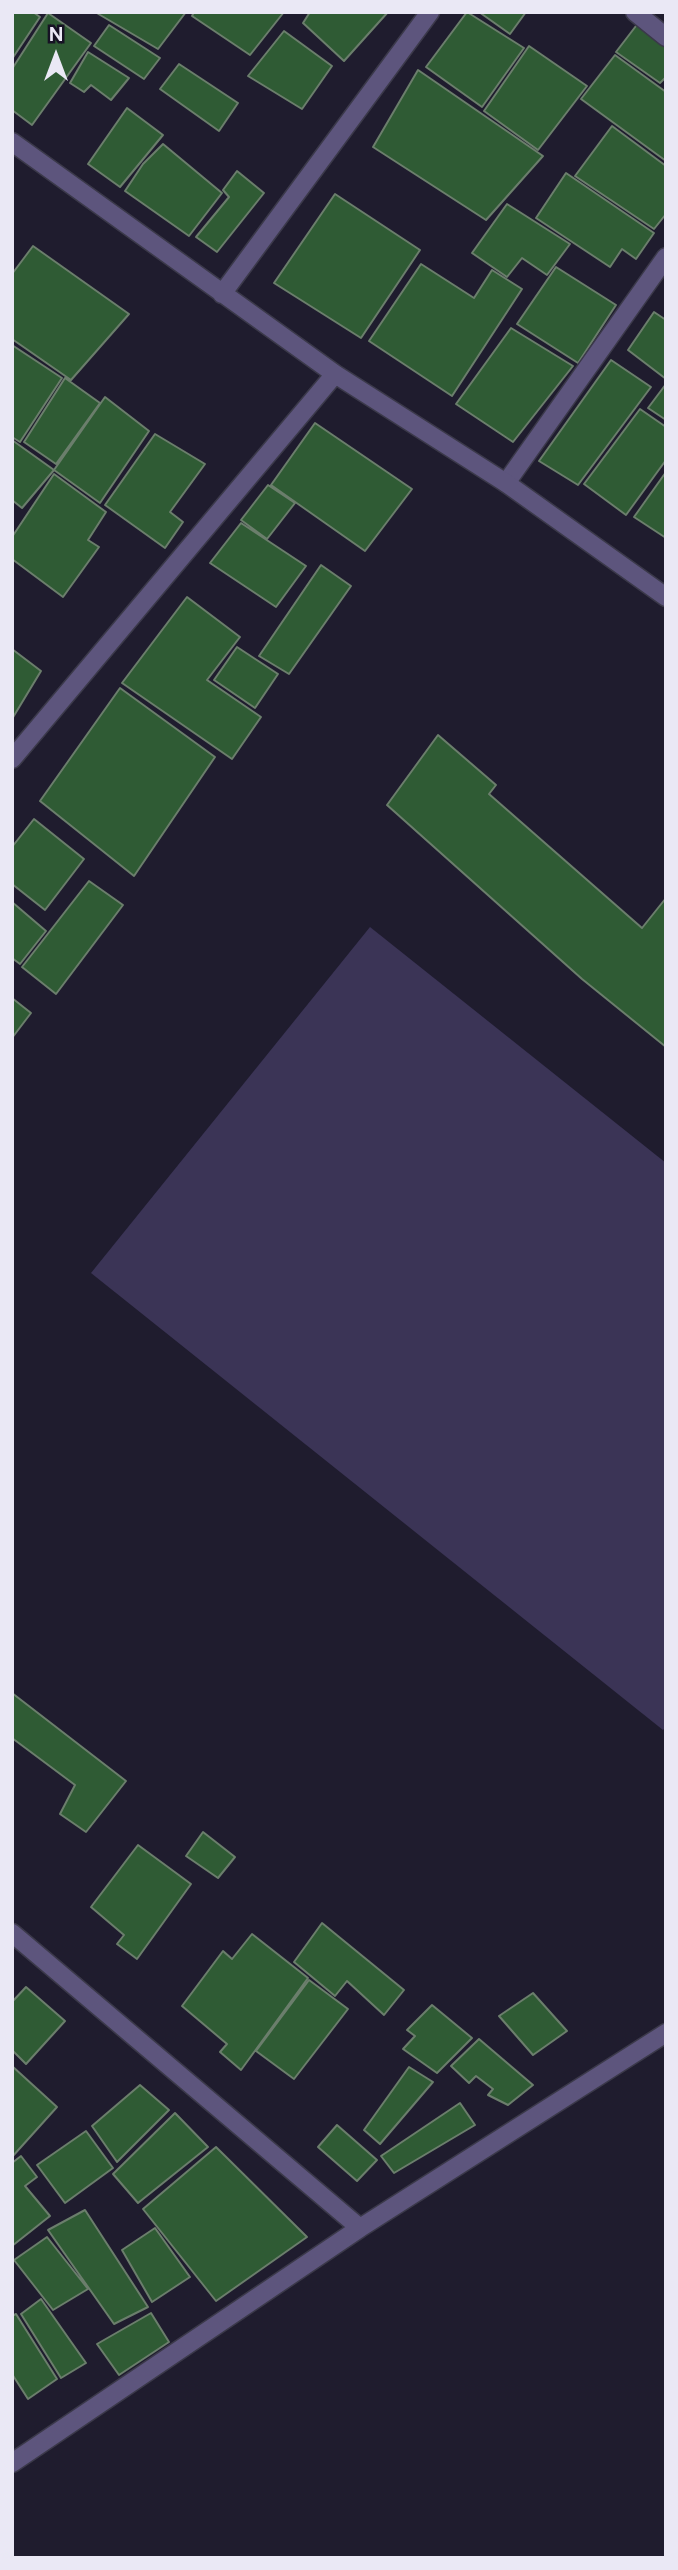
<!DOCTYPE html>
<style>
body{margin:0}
#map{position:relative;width:678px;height:2570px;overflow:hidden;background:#1f1c2e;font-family:Figtree,sans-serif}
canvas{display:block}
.frame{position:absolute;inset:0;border:14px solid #eae8f5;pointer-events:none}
.north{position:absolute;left:21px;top:21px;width:70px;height:70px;-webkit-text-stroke:5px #161224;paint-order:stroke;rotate:0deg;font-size:19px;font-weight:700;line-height:28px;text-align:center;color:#eae8f5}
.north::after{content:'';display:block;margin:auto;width:24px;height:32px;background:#eae8f5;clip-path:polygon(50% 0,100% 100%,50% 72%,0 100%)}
</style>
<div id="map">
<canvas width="678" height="2570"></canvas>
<div class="frame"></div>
<div class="north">N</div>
</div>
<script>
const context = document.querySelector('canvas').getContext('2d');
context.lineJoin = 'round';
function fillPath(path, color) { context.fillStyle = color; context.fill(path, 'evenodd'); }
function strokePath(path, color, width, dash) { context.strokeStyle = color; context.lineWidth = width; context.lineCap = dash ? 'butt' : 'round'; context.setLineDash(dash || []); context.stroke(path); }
const green = new Path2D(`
 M 370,927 L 666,1163 L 666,1727 L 663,1730 L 91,1273 Z`);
const building = new Path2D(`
 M 12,12 L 33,12 L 40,17 L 12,59 Z
 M 95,12 L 186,12 L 158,49 Z
 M 194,12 L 284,12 L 250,55 L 192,16 Z
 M 310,12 L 388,12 L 344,61 L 303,23 Z
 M 467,12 L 524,48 L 482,107 L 426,67 Z
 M 479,12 L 526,12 L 510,34 Z
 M 48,13 L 91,43 L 32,125 L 12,110 L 12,69 Z
 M 639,22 L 666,42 L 666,77 L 660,83 L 616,52 Z
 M 109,25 L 160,58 L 144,79 L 94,46 Z
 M 284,31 L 332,66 L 302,109 L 248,76 Z
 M 529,46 L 587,86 L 538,150 L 484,111 Z
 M 88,52 L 129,78 L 111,100 L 91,85 L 84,92 L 70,83 Z
 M 615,55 L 666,92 L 666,161 L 581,99 Z
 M 179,64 L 238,103 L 219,131 L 160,89 Z
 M 418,70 L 543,156 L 486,220 L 373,147 Z
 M 127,108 L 163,135 L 120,187 L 88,164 Z
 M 612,126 L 666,166 L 666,214 L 654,229 L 575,176 Z
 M 163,144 L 222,193 L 189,236 L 125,191 L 143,164 Z
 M 237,171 L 264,193 L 217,252 L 196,237 L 229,197 L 223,190 Z
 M 566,173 L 654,233 L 636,259 L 622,249 L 610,267 L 536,218 Z
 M 335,194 L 420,250 L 361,338 L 274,283 Z
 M 507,204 L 570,244 L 547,275 L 522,258 L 507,277 L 472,253 Z
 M 33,246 L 129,314 L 71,380 L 12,339 L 12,274 Z
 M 421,264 L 474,298 L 492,270 L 522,289 L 452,396 L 369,341 Z
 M 556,267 L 616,305 L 578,363 L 517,324 Z
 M 654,312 L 666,320 L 666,379 L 628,350 Z
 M 511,328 L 573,366 L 513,442 L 456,404 Z
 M 12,345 L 62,378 L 20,442 L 12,437 Z
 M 611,360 L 651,387 L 578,485 L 539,461 Z
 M 65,378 L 100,403 L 56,464 L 24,442 Z
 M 666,384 L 666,420 L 648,408 Z
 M 105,397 L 149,431 L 100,503 L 54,470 Z
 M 640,409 L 666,427 L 666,460 L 626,515 L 584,484 Z
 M 315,423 L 412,489 L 365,551 L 271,485 Z
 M 155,434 L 205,464 L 170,512 L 183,522 L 165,548 L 105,505 Z
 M 12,440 L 54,470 L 22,508 L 12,500 Z
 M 666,472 L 666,538 L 634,517 Z
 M 54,474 L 106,512 L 88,540 L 99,547 L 63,597 L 12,559 L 12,537 Z
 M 268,485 L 295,503 L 267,539 L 241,520 Z
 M 241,523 L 306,566 L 276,607 L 210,563 Z
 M 321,565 L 351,586 L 289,674 L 259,656 Z
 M 187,597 L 240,637 L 207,680 L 261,717 L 232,759 L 122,683 Z
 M 237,647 L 278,674 L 255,708 L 214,680 Z
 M 12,649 L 41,671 L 12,719 Z
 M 120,688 L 215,757 L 134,876 L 40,801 Z
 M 438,735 L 496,785 L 489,794 L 642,928 L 666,898 L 666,1047 L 582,979 L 387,805 Z
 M 34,819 L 84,859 L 45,910 L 12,884 L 12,847 Z
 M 89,881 L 123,905 L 56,994 L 22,967 Z
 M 12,902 L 46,931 L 20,964 L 12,958 Z
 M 12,998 L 31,1013 L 12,1038 Z
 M 12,1693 L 126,1781 L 86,1832 L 60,1814 L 75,1785 L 12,1738 Z
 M 203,1832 L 235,1857 L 218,1878 L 186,1856 Z
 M 138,1845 L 191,1884 L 137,1959 L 117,1944 L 124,1935 L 91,1907 Z
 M 322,1923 L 404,1990 L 384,2015 L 347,1981 L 335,1996 L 294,1962 Z
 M 252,1934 L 308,1978 L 241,2070 L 220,2052 L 227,2044 L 182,2006 L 223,1951 L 232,1959 Z
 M 309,1980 L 348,2009 L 294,2079 L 256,2051 Z
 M 26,1987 L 65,2021 L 26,2064 L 12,2050 L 12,2002 Z
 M 533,1993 L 567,2031 L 533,2055 L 499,2016 Z
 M 432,2005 L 472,2038 L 437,2073 L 403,2049 L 415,2036 L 407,2030 Z
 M 479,2039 L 533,2085 L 508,2105 L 488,2095 L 493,2089 L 476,2076 L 469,2083 L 451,2066 Z
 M 12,2066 L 57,2107 L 12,2157 Z
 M 409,2067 L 433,2082 L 380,2144 L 364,2130 Z
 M 140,2085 L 169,2110 L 117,2162 L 92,2126 Z
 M 460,2103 L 475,2125 L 394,2173 L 381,2156 Z
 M 175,2113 L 208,2147 L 138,2203 L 113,2174 Z
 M 337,2125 L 377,2160 L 357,2181 L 318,2147 Z
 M 86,2131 L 113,2168 L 65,2203 L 37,2165 Z
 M 216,2147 L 307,2237 L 216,2301 L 143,2209 Z
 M 21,2156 L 37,2177 L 25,2186 L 50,2216 L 12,2246 L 12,2163 Z
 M 85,2210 L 148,2307 L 114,2324 L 48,2230 Z
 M 155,2228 L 190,2277 L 152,2302 L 122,2250 Z
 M 47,2237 L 88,2289 L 53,2310 L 14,2260 Z
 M 41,2299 L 86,2363 L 61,2378 L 21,2314 Z
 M 151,2313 L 169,2342 L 119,2375 L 97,2344 Z
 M 16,2314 L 57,2379 L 28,2399 L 12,2374 L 12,2316 Z`);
const lane = new Path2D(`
 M 635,12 L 666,37
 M 506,483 L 666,257
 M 12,1933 L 360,2228
 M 12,2463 L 360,2228 L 666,2033`);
const street = new Path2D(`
 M 12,142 L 335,374 L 506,483 L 666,597
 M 222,294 L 430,12
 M 12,759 L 335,374`);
fillPath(green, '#3b3456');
fillPath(building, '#2f5b34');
strokePath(building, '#6b7e6c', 2);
strokePath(lane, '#3b394a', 21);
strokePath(street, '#3b394a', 21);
strokePath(lane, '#5d557d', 18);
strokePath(street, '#5d557d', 18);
</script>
